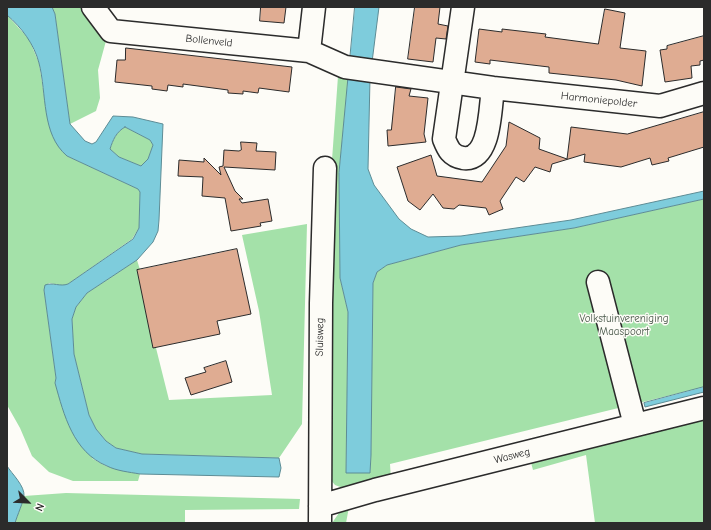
<!DOCTYPE html>
<style>
body{margin:0}
#map{position:relative;width:711px;height:530px;overflow:hidden;background:#fdfcf7;font-family:"Comic Neue",sans-serif}
canvas{display:block}
.frame{position:absolute;inset:0;border:8px solid #2b2b2b;pointer-events:none}
.north{position:absolute;left:8px;top:482px;width:40px;height:40px;-webkit-text-stroke:3px #fdfcf7;paint-order:stroke;rotate:114deg;font-size:11px;font-weight:700;line-height:16px;text-align:center;color:#2b2b2b}
.north::after{content:'';display:block;margin:auto;width:14px;height:18px;background:#2b2b2b;clip-path:polygon(50% 0,100% 100%,50% 72%,0 100%)}
</style>
<div id="map">
<canvas width="711" height="530"></canvas>
<div class="frame"></div>
<div class="north">N</div>
</div>
<script>
const context = document.querySelector('canvas').getContext('2d');
context.lineJoin = 'round';
function fillPath(path, color) { context.fillStyle = color; context.fill(path, 'evenodd'); }
function strokePath(path, color, width, dash) { context.strokeStyle = color; context.lineWidth = width; context.lineCap = dash ? 'butt' : 'round'; context.setLineDash(dash || []); context.stroke(path); }
function label(font, color, halo, rows, align = 'center') {
  context.font = font + ' "Comic Neue",sans-serif'; context.lineWidth = 3; context.setLineDash([]); context.textBaseline = 'middle'; context.strokeStyle = halo; context.fillStyle = color; for (const [text, x, y, turn = 0] of rows) {
    context.save(); context.translate(x, y); context.rotate((+turn || 0) * Math.PI / 180); context.textAlign = isNaN(turn) ? turn : align; if (halo) context.strokeText(text, 0, 0); context.fillText(text, 0, 0); context.restore();
  }
}
const green = new Path2D(`
 M 52,7 L 88,7 L 109,30 L 98,70 L 100,98 L 96,111 L 70,124 L 55,14 Z
 M 7,15 L 29,39 L 39,63 L 49,126 L 67,156 L 138,189 L 140,192 L 139,228 L 132,239 L 68,284 L 63,286 L 49,283 L 44,290 L 56,378 L 55,383 L 93,459 L 106,466 L 140,474 L 138,481 L 73,481 L 49,472 L 32,456 L 20,428 L 7,405 Z
 M 349,74 L 339,173 L 340,278 L 348,312 L 346,473 L 370,473 L 371,455 L 373,283 L 377,272 L 387,265 L 461,245 L 574,228 L 704,199 L 704,387 L 390,464 L 391,479 L 343,488 L 335,485 L 330,479 L 331,174 L 338,76 Z
 M 125,127 L 150,140 L 153,145 L 148,159 L 141,166 L 119,157 L 110,149 C 113,140 116,132 125,127 Z
 M 307,224 L 302,424 L 279,458 L 142,454 L 116,448 L 106,441 L 96,429 L 89,415 L 74,354 L 72,319 L 76,307 L 87,293 L 137,260 L 141,273 L 156,348 L 169,400 L 272,395 L 259,311 L 242,235 Z
 M 704,417 L 704,523 L 595,523 L 586,455 L 533,470 L 530,459 Z
 M 66,493 L 300,499 L 299,509 L 185,510 L 185,523 L 15,523 L 18,509 L 24,496 Z
 M 349,507 L 346,523 L 332,523 L 341,510 Z`);
const water = new Path2D(`
 M 7,7 L 52,7 L 55,14 L 70,124 L 85,141 L 92,144 L 96,142 L 113,116 L 133,117 L 163,124 L 159,220 L 158,231 L 153,242 L 137,260 L 87,293 L 76,307 L 72,319 L 74,354 L 89,415 L 96,429 L 106,441 L 116,448 L 142,454 L 279,458 L 281,468 L 279,477 L 140,474 C 129,472 117,471 107,466 C 73,452 64,415 55,383 L 56,378 L 44,290 L 45,285 C 53,282 60,287 68,284 L 133,239 L 139,228 L 140,192 L 138,189 L 67,156 C 41,134 47,94 39,63 C 34,44 22,28 7,15 ZM 125,127 L 150,140 L 153,145 L 148,159 L 141,166 L 119,157 L 110,149 C 113,140 116,132 125,127 Z
 M 355,7 L 379,7 L 370,78 L 368,169 L 374,185 L 399,219 L 411,229 L 428,237 L 461,236 L 571,220 L 704,191 L 704,199 L 574,228 L 461,245 L 387,265 L 377,272 L 373,283 L 371,455 L 370,473 L 346,473 L 348,312 L 340,278 L 339,173 Z
 M 704,387 L 704,392 L 645,407 L 644,403 Z
 M 7,466 C 12,474 25,486 24,496 C 24,500 17,516 15,523 L 7,523 Z`);
const building = new Path2D(`
 M 261,7 L 286,7 L 284,23 L 260,21 Z
 M 415,7 L 440,7 L 438,24 L 448,26 L 446,39 L 436,38 L 433,62 L 408,59 Z
 M 605,9 L 625,13 L 620,48 L 646,51 L 642,86 L 616,80 L 549,73 L 549,67 L 490,60 L 490,64 L 475,62 L 479,29 L 502,32 L 502,29 L 528,32 L 546,34 L 545,37 L 598,44 Z
 M 704,36 L 704,60 L 700,61 L 700,65 L 691,66 L 692,78 L 665,82 L 660,50 L 667,49 L 667,46 Z
 M 126,48 L 292,67 L 289,92 L 259,88 L 258,93 L 243,91 L 243,94 L 228,93 L 228,90 L 183,84 L 183,87 L 168,85 L 167,91 L 152,89 L 152,86 L 115,82 L 117,60 L 125,60 Z
 M 396,87 L 411,89 L 409,96 L 428,98 L 424,134 L 426,142 L 388,146 L 387,130 L 391,130 Z
 M 704,112 L 704,147 L 668,158 L 669,161 L 652,165 L 650,158 L 621,167 L 584,162 L 585,154 L 552,164 L 550,172 L 535,167 L 524,182 L 516,177 L 500,201 L 503,209 L 489,215 L 486,208 L 459,205 L 454,209 L 443,208 L 433,194 L 420,210 L 408,201 L 397,167 L 431,155 L 437,176 L 482,182 L 506,146 L 509,122 L 540,138 L 539,149 L 567,159 L 571,127 L 627,134 Z
 M 241,142 L 257,143 L 256,151 L 276,152 L 275,170 L 224,167 L 235,191 L 243,199 L 239,199 L 242,203 L 268,199 L 272,221 L 260,223 L 261,226 L 231,231 L 225,198 L 202,196 L 203,177 L 178,176 L 179,160 L 204,162 L 204,158 L 221,175 L 219,167 L 223,166 L 224,150 L 239,151 L 241,150 Z
 M 237,249 L 251,314 L 217,321 L 220,334 L 153,348 L 137,270 Z
 M 226,361 L 232,382 L 191,395 L 185,378 L 206,372 L 204,368 Z`);
const minor = new Path2D(`
 M 93,7 L 111,31 L 309,51 L 345,67 L 493,88 L 660,106 L 704,93
 M 463,7 L 444,139 C 448,149 451,156 463,158 C 491,162 490,107 493,88
 M 309,51 L 314,7
 M 598,282 L 635,425
 M 320,506 L 375,490 L 704,408
 M 320,523 L 321,303 L 325,168`);
const streetNames = [
 ["Bollenveld",209,41,6],
 ["Harmoniepolder",599,100,6],
 ["Sluisweg",320,337,-89],
 ["Wasweg",512,456,-14]
];
const parkNames = [
 ["Volkstuinvereniging",624,319],
 ["Maaspoort",624,332]
];
fillPath(green, '#a4e1a9');
fillPath(water, '#7eccdc');
strokePath(water, '#5d8c95', 1);
fillPath(building, '#dfac92');
strokePath(building, '#2b2b2b', 1);
strokePath(minor, '#2b2b2b', 25);
strokePath(minor, '#fdfcf7', 22);
label('11px', '#2b2b2b', '#fdfcf7', streetNames);
label('11px', '#49584a', '#fdfcf7', parkNames);
</script>
